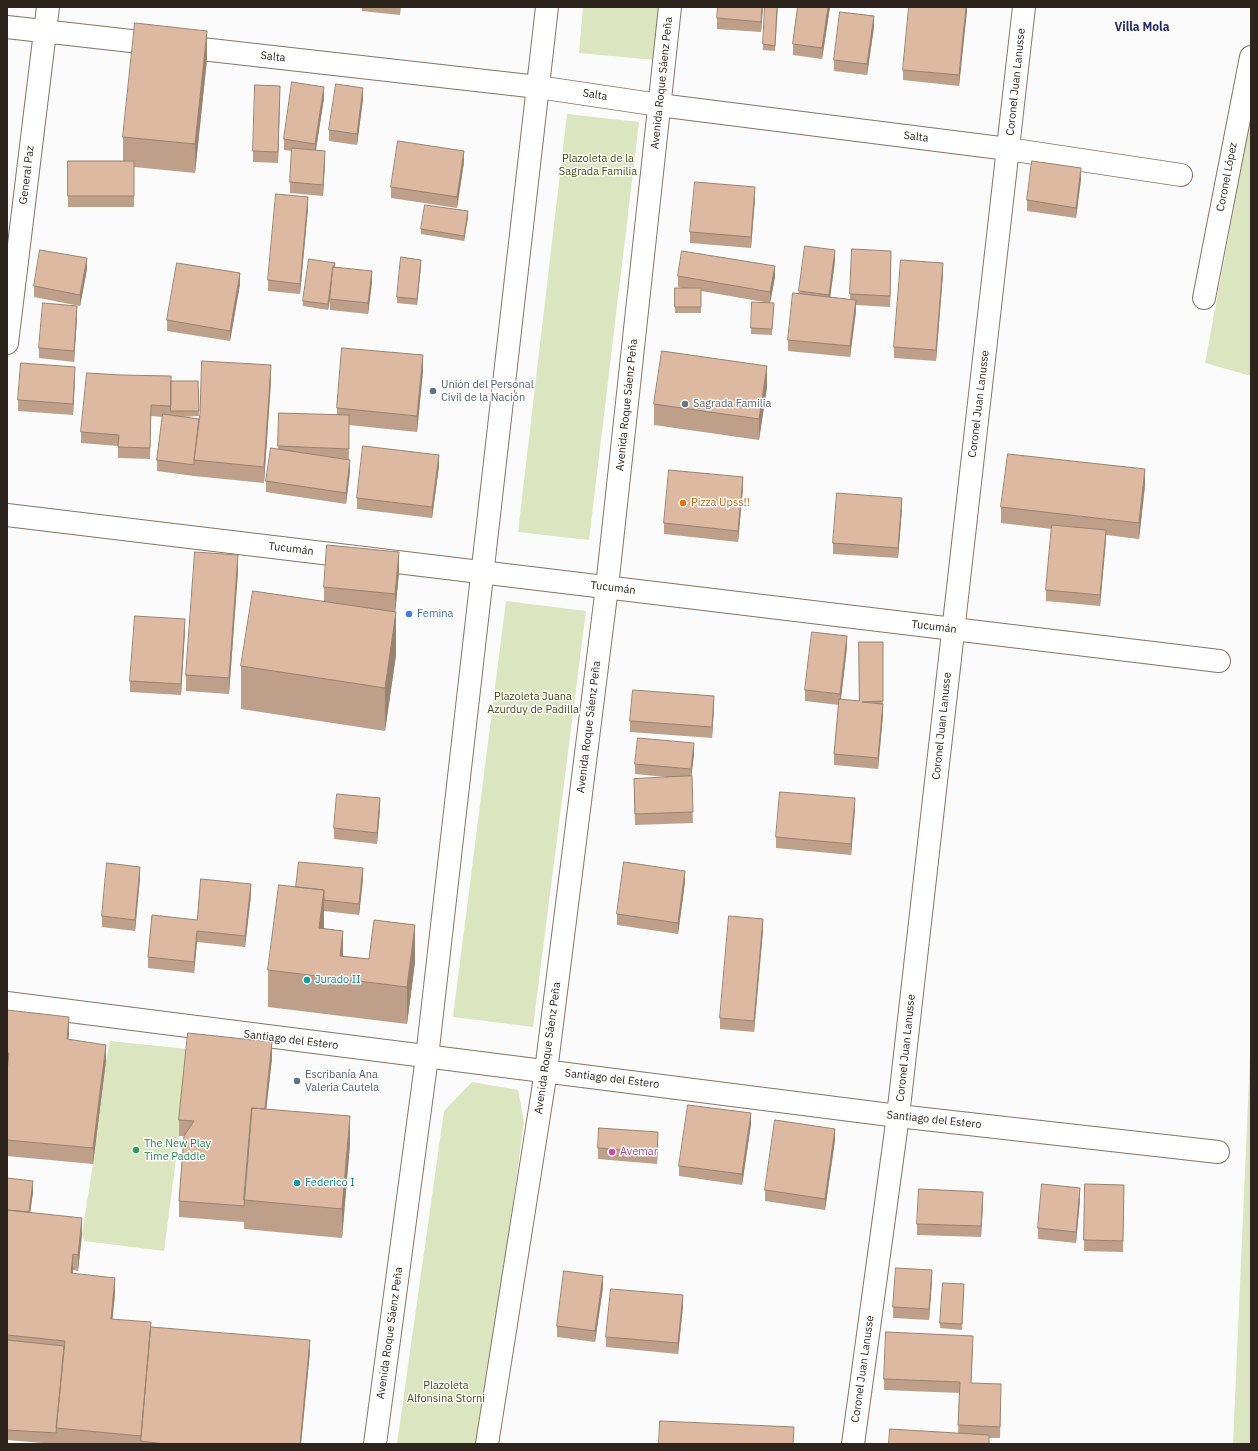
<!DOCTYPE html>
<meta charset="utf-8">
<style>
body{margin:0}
#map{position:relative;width:1258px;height:1451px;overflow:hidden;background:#fbfbfb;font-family:"IBM Plex Sans",sans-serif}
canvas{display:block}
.frame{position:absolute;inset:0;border:8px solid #2d241e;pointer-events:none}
</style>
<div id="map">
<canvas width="1258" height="1451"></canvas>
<div class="frame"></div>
</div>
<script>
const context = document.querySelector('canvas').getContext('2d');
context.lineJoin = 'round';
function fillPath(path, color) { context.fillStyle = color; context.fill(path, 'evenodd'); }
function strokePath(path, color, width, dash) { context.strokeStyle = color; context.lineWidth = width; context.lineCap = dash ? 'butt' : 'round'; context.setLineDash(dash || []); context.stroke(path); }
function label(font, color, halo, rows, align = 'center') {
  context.font = font + ' "IBM Plex Sans",sans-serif'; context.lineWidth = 3; context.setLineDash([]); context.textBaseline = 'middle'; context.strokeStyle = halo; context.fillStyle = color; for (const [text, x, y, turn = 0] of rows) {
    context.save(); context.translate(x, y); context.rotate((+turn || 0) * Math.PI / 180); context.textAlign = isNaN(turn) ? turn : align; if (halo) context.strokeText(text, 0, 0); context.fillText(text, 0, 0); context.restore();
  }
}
const green = new Path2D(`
 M 583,7 L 659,7 L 654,60 L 579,53 Z
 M 567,114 L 639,122 L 589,540 L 518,532 Z
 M 1251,116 L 1251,376 L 1205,363 Z
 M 506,601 L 586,611 L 533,1027 L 453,1017 Z
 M 1251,1034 L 1251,1444 L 1233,1444 Z
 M 110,1041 L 188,1049 L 179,1136 L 164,1251 L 84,1241 L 82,1234 L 93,1164 L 106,1061 Z
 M 472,1082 L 518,1090 L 524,1122 L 480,1444 L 397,1444 L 444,1111 Z`);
const street = new Path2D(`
 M 7,27 L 538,87 L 659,105 L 1008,149 L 1181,175
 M 1204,298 L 1251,57
 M 7,343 L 48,7
 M 7,515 L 1219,661
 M 7,1003 L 898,1116 L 1218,1152
 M 853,1444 L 898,1116 L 1024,7`);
const secondary = new Path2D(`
 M 375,1444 L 427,1057 L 547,7
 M 487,1444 L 546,1071 L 607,587 L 670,7`);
const wall = new Path2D(`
 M 362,7 L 401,7 L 400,15 L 362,11 Z
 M 763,7 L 761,32 L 717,29 L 717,18 Z
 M 778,7 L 775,51 L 763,50 L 763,44 Z
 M 798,7 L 830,7 L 822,59 L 793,55 L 793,44 Z
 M 967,7 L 959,86 L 903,80 L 903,70 Z
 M 874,27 L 867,75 L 834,71 L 834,60 Z
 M 207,59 L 195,173 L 134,167 L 134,207 L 68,207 L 68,161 L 123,161 L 123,137 Z
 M 280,97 L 278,163 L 253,162 L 253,151 Z
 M 324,98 L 316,150 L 325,162 L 323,196 L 290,193 L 290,182 L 292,151 L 284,150 L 284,139 Z
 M 363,99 L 357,145 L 329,141 L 329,130 Z
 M 464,162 L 457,208 L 391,198 L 391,187 Z
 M 1081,179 L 1076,218 L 1027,211 L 1027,200 Z
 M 755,198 L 751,248 L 690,243 L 690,232 Z
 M 308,208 L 300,294 L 268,291 L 268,280 Z
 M 468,217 L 464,241 L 421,234 L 421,229 Z
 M 852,249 L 891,262 L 890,307 L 856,305 L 856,311 L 850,357 L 788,351 L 788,340 L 799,294 L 799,291 L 835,261 L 830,297 L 850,300 Z
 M 421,265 L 417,305 L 397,303 L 397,297 Z
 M 335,267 L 372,282 L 368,314 L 330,310 L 330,301 L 328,310 L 303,306 L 303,301 Z
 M 87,269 L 80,306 L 34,297 L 34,286 Z
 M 943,274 L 936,361 L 894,358 L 894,347 Z
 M 678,276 L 775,277 L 770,303 L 701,291 L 701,313 L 675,313 L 675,288 L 682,288 L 678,287 Z
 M 240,284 L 230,341 L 167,331 L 167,320 Z
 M 774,303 L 772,335 L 751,334 L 751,328 Z
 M 77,317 L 74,362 L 39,358 L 39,348 Z
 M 423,371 L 417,432 L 349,425 L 349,460 L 350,471 L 346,504 L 266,492 L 266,481 L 278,449 L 279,413 L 337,415 L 337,408 Z
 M 75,378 L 73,415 L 18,411 L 18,400 Z
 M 171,381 L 198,381 L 199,416 L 181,417 L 199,419 L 271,381 L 264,483 L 194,476 L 157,471 L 157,460 L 163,417 L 151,416 L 150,459 L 118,458 L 118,446 L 81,443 L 81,432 Z
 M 767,387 L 759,440 L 654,425 L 654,404 Z
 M 439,466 L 432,518 L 357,509 L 357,498 Z
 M 1145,485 L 1139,539 L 1106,535 L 1100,606 L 1046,601 L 1046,590 L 1052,529 L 1001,523 L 1001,507 Z
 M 743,488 L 738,542 L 664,534 L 664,523 Z
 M 902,509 L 898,558 L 833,554 L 833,543 Z
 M 238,571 L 229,694 L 186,691 L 186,675 Z
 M 399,572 L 395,612 L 396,655 L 385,731 L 241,709 L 241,666 L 324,601 L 324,587 Z
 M 185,630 L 181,695 L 130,692 L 130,681 Z
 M 883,642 L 883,715 L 878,769 L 834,765 L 834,754 L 839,705 L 805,701 L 805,690 L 847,647 L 841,700 L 859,701 Z
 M 714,707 L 712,738 L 630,732 L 630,721 Z
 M 694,754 L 691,776 L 693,823 L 635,825 L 634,789 L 666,777 L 635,774 L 635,764 Z
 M 380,809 L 377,844 L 334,839 L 334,828 Z
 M 855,809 L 851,855 L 776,848 L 776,837 Z
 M 140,878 L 135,931 L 102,927 L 102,916 Z
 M 363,879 L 359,915 L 324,911 L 323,929 L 343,956 L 369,959 L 415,962 L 407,1024 L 268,1007 L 268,970 L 296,887 Z
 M 685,882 L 678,934 L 617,925 L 617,914 Z
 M 251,895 L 245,947 L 197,942 L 194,973 L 148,968 L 148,957 L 197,920 Z
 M 763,930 L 754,1032 L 720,1029 L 720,1018 Z
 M 7,1010 L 69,1033 L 68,1039 L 106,1061 L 93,1164 L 7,1156 Z
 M 272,1058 L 266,1110 L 350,1144 L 342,1238 L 244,1229 L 244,1222 L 179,1217 L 179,1201 L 184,1136 L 179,1136 L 179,1120 Z
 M 751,1124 L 742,1185 L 679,1176 L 679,1166 Z
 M 835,1140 L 825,1210 L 765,1201 L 765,1190 Z
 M 658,1143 L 657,1164 L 598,1159 L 598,1148 Z
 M 7,1178 L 33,1192 L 30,1213 L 82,1234 L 78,1271 L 73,1270 L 73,1273 L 115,1294 L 112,1319 L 151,1327 L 310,1351 L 301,1444 L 54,1444 L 7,1440 Z
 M 1085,1184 L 1124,1185 L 1123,1252 L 1084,1251 Z
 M 1080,1199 L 1076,1243 L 1038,1239 L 1038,1228 Z
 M 983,1203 L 981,1237 L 917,1235 L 917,1224 Z
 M 932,1281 L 929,1320 L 893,1318 L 893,1307 Z
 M 603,1287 L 595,1342 L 557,1337 L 557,1326 Z
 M 964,1290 L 962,1330 L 940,1328 L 940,1323 Z
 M 683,1306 L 678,1354 L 606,1347 L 606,1337 Z
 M 973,1347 L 971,1383 L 1001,1395 L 1000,1438 L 989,1438 L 989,1444 L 958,1433 L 960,1393 L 884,1390 L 884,1379 Z`);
const shadedWall = new Path2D(`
 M 762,7 L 763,7 L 761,32 L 761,22 Z
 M 828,7 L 830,7 L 822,59 L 822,48 Z
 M 966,7 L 967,7 L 967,12 L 959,86 L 959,75 Z
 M 874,16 L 874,27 L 867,75 L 867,64 Z
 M 207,31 L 207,59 L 195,173 L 195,144 Z
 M 280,86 L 280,97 L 278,163 L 278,152 Z
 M 324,87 L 324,98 L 315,155 L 315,144 Z
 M 363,88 L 363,99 L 357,145 L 357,134 Z
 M 325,151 L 325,162 L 323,196 L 323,185 Z
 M 464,151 L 464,162 L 457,208 L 457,197 Z
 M 1081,168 L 1081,179 L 1076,218 L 1076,208 Z
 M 755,187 L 755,198 L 751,248 L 751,237 Z
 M 308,197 L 308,208 L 300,294 L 300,284 Z
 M 468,211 L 468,217 L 464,241 L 464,236 Z
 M 835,250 L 835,261 L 829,306 L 829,295 Z
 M 891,251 L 891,262 L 890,307 L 890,296 Z
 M 87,258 L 87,269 L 80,306 L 80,295 Z
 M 421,260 L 421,265 L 417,305 L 417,299 Z
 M 335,263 L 335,268 L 328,310 L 328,304 Z
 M 943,263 L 943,274 L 936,361 L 936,350 Z
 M 775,266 L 775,277 L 770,303 L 770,292 Z
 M 372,271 L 372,282 L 368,314 L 368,303 Z
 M 240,273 L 240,284 L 230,341 L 230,331 Z
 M 856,300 L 856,311 L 850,357 L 850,346 Z
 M 77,306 L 77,317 L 74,362 L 74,351 Z
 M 423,355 L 423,371 L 417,432 L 417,416 Z
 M 271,365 L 271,381 L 264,483 L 264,467 Z
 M 767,366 L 767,387 L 759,440 L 759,419 Z
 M 75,367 L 75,378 L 73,415 L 73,404 Z
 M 439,455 L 439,466 L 432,518 L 432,507 Z
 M 350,460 L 350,471 L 346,504 L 346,493 Z
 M 1145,469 L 1145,485 L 1139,539 L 1139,523 Z
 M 743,477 L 743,488 L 738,542 L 738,531 Z
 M 902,498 L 902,509 L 898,558 L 898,548 Z
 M 1106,530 L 1106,541 L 1100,606 L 1100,595 Z
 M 399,552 L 399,572 L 395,615 L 395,594 Z
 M 238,555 L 238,571 L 229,694 L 229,678 Z
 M 396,612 L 396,655 L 385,731 L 385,688 Z
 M 185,619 L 185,630 L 181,695 L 181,684 Z
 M 847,636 L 847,647 L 840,705 L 840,694 Z
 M 714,696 L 714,707 L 712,738 L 712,727 Z
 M 883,704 L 883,715 L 878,769 L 878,758 Z
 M 694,743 L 694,754 L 691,780 L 691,769 Z
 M 380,798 L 380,809 L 377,844 L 377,833 Z
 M 855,798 L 855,809 L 851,855 L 851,844 Z
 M 140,867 L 140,878 L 135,931 L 135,920 Z
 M 363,868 L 363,879 L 359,915 L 359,904 Z
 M 685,871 L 685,882 L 678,934 L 678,923 Z
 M 251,884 L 251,895 L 245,947 L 245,936 Z
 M 324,890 L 324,927 L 319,965 L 319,928 Z
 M 763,919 L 763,930 L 754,1032 L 754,1021 Z
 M 415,925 L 415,962 L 407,1024 L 407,987 Z
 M 197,931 L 197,942 L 194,973 L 194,962 Z
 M 343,931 L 343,968 L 340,956 Z
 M 69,1017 L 69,1033 L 67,1055 L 67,1039 Z
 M 272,1042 L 272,1058 L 263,1139 L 263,1123 Z
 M 106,1045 L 106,1061 L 93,1164 L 93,1148 Z
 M 751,1113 L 751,1124 L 742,1185 L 742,1174 Z
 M 350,1116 L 350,1144 L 342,1238 L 342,1209 Z
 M 835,1129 L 835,1140 L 825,1210 L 825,1199 Z
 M 658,1132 L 658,1143 L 657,1164 L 657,1153 Z
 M 33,1181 L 33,1192 L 28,1228 L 28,1217 Z
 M 1080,1188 L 1080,1199 L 1076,1243 L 1076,1232 Z
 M 983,1192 L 983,1203 L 981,1237 L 981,1226 Z
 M 82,1218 L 82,1234 L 78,1271 L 78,1255 Z
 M 73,1254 L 73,1270 L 71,1289 L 71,1273 Z
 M 932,1270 L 932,1281 L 929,1320 L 929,1309 Z
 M 603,1276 L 603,1287 L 595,1342 L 595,1331 Z
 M 115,1278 L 115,1294 L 111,1335 L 111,1319 Z
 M 683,1295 L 683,1306 L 678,1354 L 678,1343 Z
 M 310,1340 L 310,1351 L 301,1444 L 300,1444 Z`);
const building = new Path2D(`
 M 718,7 L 762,7 L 761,22 L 717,18 Z
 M 765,7 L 777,7 L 775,46 L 763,44 Z
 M 798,7 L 828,7 L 822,48 L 793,44 Z
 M 909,7 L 966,7 L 959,75 L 903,70 Z
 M 840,12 L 874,16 L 867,64 L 834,60 Z
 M 135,23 L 207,31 L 195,144 L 123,137 Z
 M 292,82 L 324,87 L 315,144 L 284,139 Z
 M 336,84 L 363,88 L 357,134 L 329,130 Z
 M 255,85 L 280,86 L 278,152 L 253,151 Z
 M 398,141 L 464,151 L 457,197 L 391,187 Z
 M 292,148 L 325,151 L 323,185 L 290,182 Z
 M 68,161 L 134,161 L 134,196 L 68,196 Z
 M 1032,161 L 1081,168 L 1076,208 L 1027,200 Z
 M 695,182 L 755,187 L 751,237 L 690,232 Z
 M 276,194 L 308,197 L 300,284 L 268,280 Z
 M 425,205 L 468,211 L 464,236 L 421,229 Z
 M 805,246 L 835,250 L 829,295 L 799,291 Z
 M 852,249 L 891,251 L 890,296 L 850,294 Z
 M 40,250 L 87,258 L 80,295 L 34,286 Z
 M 682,251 L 775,266 L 770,292 L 678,276 Z
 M 401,257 L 421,260 L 417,299 L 397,297 Z
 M 309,259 L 335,263 L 334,267 L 333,267 L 328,304 L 303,301 Z
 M 901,260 L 943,263 L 936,350 L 894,347 Z
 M 177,263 L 240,273 L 230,331 L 167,320 Z
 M 333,267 L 372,271 L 368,303 L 330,299 Z
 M 675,288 L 701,288 L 701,307 L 675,307 Z
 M 793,293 L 856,300 L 850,346 L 788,340 Z
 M 752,302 L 774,303 L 772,329 L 751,328 Z
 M 43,303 L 77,306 L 74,351 L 39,348 Z
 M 342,348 L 423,355 L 417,416 L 337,408 Z
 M 662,351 L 767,366 L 759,419 L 654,404 Z
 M 202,361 L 271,365 L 264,467 L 194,460 L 200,414 Z
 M 21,363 L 75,367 L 73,404 L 18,400 Z
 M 87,373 L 121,375 L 171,376 L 171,406 L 151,405 L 150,448 L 118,447 L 119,435 L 81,432 Z
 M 171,381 L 198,381 L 199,411 L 171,411 Z
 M 279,413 L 349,415 L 349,449 L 278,446 Z
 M 163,414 L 199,419 L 194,460 L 194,465 L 157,460 Z
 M 363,446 L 439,455 L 432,507 L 357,498 Z
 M 271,448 L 350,460 L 346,493 L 266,481 Z
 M 1008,454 L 1145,469 L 1139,523 L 1001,507 Z
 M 669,470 L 743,477 L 738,531 L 664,523 Z
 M 837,493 L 902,498 L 898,548 L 833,543 Z
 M 1052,525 L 1106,530 L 1100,595 L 1046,590 Z
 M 327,545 L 399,552 L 395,594 L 324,587 Z
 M 195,552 L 238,555 L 229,678 L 186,675 Z
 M 253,591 L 396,612 L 385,688 L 241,666 Z
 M 135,616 L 185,619 L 181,684 L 130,681 Z
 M 812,632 L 847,636 L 840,694 L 805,690 Z
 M 859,642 L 883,642 L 883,701 L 862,702 L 883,704 L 878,758 L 834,754 L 839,699 L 859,701 Z
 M 633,690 L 714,696 L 712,727 L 630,721 Z
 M 638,738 L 694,743 L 691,769 L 635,764 Z
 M 692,776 L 693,812 L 635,814 L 634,779 Z
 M 780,792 L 855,798 L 851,844 L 776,837 Z
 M 337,794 L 380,798 L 377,833 L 334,828 Z
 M 299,862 L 363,868 L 359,904 L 324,900 L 324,890 L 296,887 Z
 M 624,862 L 685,871 L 678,923 L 617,914 Z
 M 107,863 L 140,867 L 135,920 L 102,916 Z
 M 201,879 L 251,884 L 245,936 L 197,931 L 194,962 L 148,957 L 152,915 L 197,920 Z
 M 279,885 L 324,890 L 319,928 L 343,931 L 340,956 L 369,959 L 374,920 L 415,925 L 407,987 L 268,970 Z
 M 729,916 L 763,919 L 754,1021 L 720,1018 Z
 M 7,1010 L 69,1017 L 67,1039 L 106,1045 L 93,1148 L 7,1140 L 7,1070 L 9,1053 L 7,1053 Z
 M 188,1033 L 272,1042 L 265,1109 L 252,1108 L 244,1206 L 179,1201 L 184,1136 L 194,1121 L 179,1120 Z
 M 688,1105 L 751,1113 L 742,1174 L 679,1166 Z
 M 252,1108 L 350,1116 L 342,1209 L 244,1200 Z
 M 775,1120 L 835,1129 L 825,1199 L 765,1190 Z
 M 599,1128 L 658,1132 L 657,1153 L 598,1148 Z
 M 7,1178 L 33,1181 L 29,1212 L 7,1210 Z
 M 1042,1184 L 1080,1188 L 1076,1232 L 1038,1228 Z
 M 1085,1184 L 1124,1185 L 1123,1241 L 1084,1240 Z
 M 919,1189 L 983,1192 L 981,1226 L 917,1224 Z
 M 7,1210 L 82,1218 L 78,1255 L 73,1254 L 71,1273 L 115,1278 L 111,1319 L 151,1322 L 141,1436 L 56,1428 L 65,1341 L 7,1335 Z
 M 896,1268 L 932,1270 L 929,1309 L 893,1307 Z
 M 564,1271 L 603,1276 L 595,1331 L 557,1326 Z
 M 943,1283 L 964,1284 L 962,1324 L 940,1323 Z
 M 611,1289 L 683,1295 L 678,1343 L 606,1337 Z
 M 151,1327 L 310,1340 L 300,1444 L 165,1444 L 141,1441 Z
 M 886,1332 L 973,1336 L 971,1383 L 1001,1384 L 1000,1427 L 958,1425 L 960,1382 L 884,1379 Z
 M 7,1340 L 64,1346 L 56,1433 L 7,1430 Z
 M 660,1421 L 794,1427 L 793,1444 L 659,1444 Z
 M 890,1429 L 989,1435 L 989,1444 L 889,1444 Z`);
const markers = [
 [433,391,4,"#5c6f8a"],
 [685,404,4,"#6b7280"],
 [683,503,4,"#e8710a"],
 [409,614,4,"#3f7fe0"],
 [307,980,4,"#0f9aa8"],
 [297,1081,4,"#5c6f8a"],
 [136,1150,4,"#2e9e5b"],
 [612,1152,4,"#d1479c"],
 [297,1183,4,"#0f9aa8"]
];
const streetNames = [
 ["Salta",273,57,6],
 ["Coronel Juan Lanusse",1016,82,-84],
 ["Avenida Roque Sáenz Peña",662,83,-84],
 ["Salta",595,95,9],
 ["Salta",916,137,7],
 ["General Paz",27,175,-83],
 ["Coronel López",1227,177,-79],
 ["Coronel Juan Lanusse",979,404,-83],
 ["Avenida Roque Sáenz Peña",627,405,-84],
 ["Tucumán",291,549,7],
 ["Tucumán",613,588,7],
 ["Tucumán",934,627,7],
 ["Coronel Juan Lanusse",942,726,-84],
 ["Avenida Roque Sáenz Peña",589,727,-83],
 ["Santiago del Estero",291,1040,7],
 ["Avenida Roque Sáenz Peña",548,1048,-82],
 ["Coronel Juan Lanusse",906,1048,-84],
 ["Santiago del Estero",612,1079,7],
 ["Santiago del Estero",934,1120,6],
 ["Avenida Roque Sáenz Peña",390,1333,-82],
 ["Coronel Juan Lanusse",863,1369,-82]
];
const parkNames = [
 ["Plazoleta de la",598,159],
 ["Sagrada Familia",598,172],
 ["Plazoleta Juana",533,697],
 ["Azurduy de Padilla",533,710],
 ["Plazoleta",446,1386],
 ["Alfonsina Storni",446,1399]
];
const serviceNames = [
 ["Unión del Personal",441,385],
 ["Civil de la Nación",441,398],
 ["Escribanía Ana",305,1075],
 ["Valeria Cautela",305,1088]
];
const worshipNames = [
 ["Sagrada Familia",693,404]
];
const foodNames = [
 ["Pizza Upss!!",691,503]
];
const shopNames = [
 ["Femina",417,614]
];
const cultureNames = [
 ["Jurado II",315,980],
 ["Federico I",305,1183]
];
const leisureNames = [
 ["The New Play",144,1144],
 ["Time Paddle",144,1157]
];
const hotelNames = [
 ["Avemar",620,1152]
];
const neighbourhoodNames = [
 ["Villa Mola",1142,28]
];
fillPath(green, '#dbe5bf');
strokePath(street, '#897363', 24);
strokePath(secondary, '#897363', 24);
strokePath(street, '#fff', 22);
strokePath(secondary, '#fff', 22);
fillPath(wall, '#bd9f8a');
fillPath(shadedWall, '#9a8270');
fillPath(building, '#dcb9a0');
strokePath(building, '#9a8270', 1);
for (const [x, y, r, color] of markers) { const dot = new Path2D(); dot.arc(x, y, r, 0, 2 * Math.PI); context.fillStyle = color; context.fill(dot); strokePath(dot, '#fff', 1.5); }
label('11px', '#2d241e', '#fff', streetNames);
label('11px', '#434d11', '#fff', parkNames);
label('11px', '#4e5e75', '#fff', serviceNames, 'left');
label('11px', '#5b616d', '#fff', worshipNames, 'left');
label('11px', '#c56008', '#fff', foodNames, 'left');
label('11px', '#366cbe', '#fff', shopNames, 'left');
label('11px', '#0d838f', '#fff', cultureNames, 'left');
label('11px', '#27864d', '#fff', leisureNames, 'left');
label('11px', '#b23c85', '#fff', hotelNames, 'left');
label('bold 12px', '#242d66', '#fff', neighbourhoodNames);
</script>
